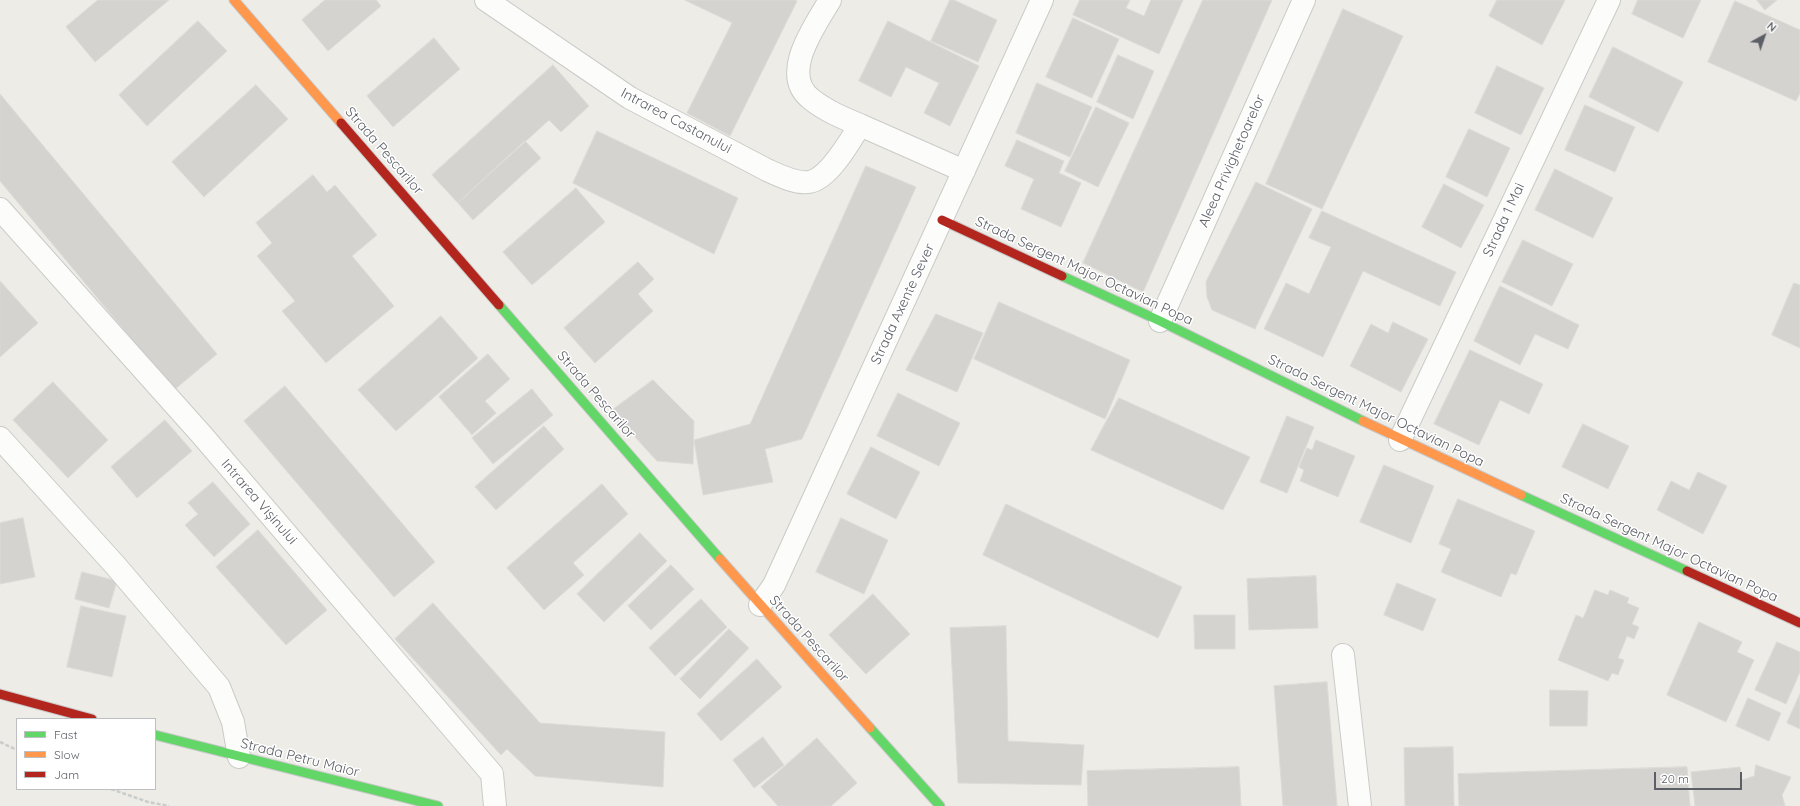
<!DOCTYPE html>
<meta charset="utf-8">
<style>
body{margin:0}
#map{position:relative;width:1800px;height:806px;overflow:hidden;background:#edece7;font-family:Quicksand,sans-serif}
canvas{display:block}
.legend{position:absolute;left:16px;top:718px;width:140px;height:72px;box-sizing:border-box;background:#fff;border:1px solid #bebfc2;margin:0;padding:5px 7px;list-style:none;font-size:12px;color:#5c5f66}
.legend li{display:flex;align-items:center;gap:8px;height:20px}
.legend b{width:20px;border:1px solid #bebfc2}
.north{position:absolute;left:1744px;top:16px;width:40px;height:40px;-webkit-text-stroke:3px #fff;paint-order:stroke;rotate:40deg;font-size:11px;font-weight:700;line-height:16px;text-align:center;color:#5c5f66}
.north::after{content:'';display:block;margin:auto;width:14px;height:18px;background:#5c5f66;clip-path:polygon(50% 0,100% 100%,50% 72%,0 100%)}
.scale{position:absolute;left:1654px;top:772px;width:88px;height:18px;box-sizing:border-box;border:2px solid #5c5f66;border-top:0;padding-left:5px;font-size:12px;line-height:14px;white-space:nowrap;color:#5c5f66;-webkit-text-stroke:3px #fff;paint-order:stroke}
</style>
<div id="map">
<canvas width="1800" height="806"></canvas>
<ul class="legend">
<li><b style="height:5px;background:#63d668"></b>Fast</li>
<li><b style="height:5px;background:#ff974d"></b>Slow</li>
<li><b style="height:5px;background:#b3261e"></b>Jam</li>
</ul>
<div class="north">N</div>
<div class="scale">20 m</div>
</div>
<script>
const context = document.querySelector('canvas').getContext('2d');
context.lineJoin = 'round';
function fillPath(path, color) { context.fillStyle = color; context.fill(path, 'evenodd'); }
function strokePath(path, color, width, dash) { context.strokeStyle = color; context.lineWidth = width; context.lineCap = dash ? 'butt' : 'round'; context.setLineDash(dash || []); context.stroke(path); }
function label(font, color, halo, rows, align = 'center') {
  context.font = font + ' Quicksand,sans-serif'; context.lineWidth = 3; context.setLineDash([]); context.textBaseline = 'middle'; context.strokeStyle = halo; context.fillStyle = color; for (const [text, x, y, turn = 0] of rows) {
    context.save(); context.translate(x, y); context.rotate((+turn || 0) * Math.PI / 180); context.textAlign = isNaN(turn) ? turn : align; if (halo) context.strokeText(text, 0, 0); context.fillText(text, 0, 0); context.restore();
  }
}
const building = new Path2D(`
 M 98,0 L 169,0 L 95,62 L 66,27 Z
 M 325,0 L 376,0 L 381,6 L 328,51 L 302,20 Z
 M 685,0 L 795,0 L 797,1 L 730,136 L 687,113 L 732,23 Z
 M 950,0 L 954,0 L 997,20 L 978,62 L 931,41 Z
 M 1080,0 L 1130,0 L 1126,8 L 1144,16 L 1151,0 L 1183,0 L 1159,54 L 1073,15 Z
 M 1203,0 L 1272,0 L 1143,292 L 1083,263 Z
 M 1497,0 L 1565,0 L 1542,45 L 1489,16 Z
 M 1638,0 L 1701,0 L 1683,38 L 1632,14 Z
 M 1757,0 L 1777,0 L 1765,10 Z
 M 1735,1 L 1800,30 L 1800,93 L 1796,101 L 1708,62 Z
 M 1343,9 L 1403,36 L 1322,209 L 1266,184 Z
 M 1073,18 L 1119,39 L 1092,98 L 1046,77 Z
 M 198,21 L 227,51 L 147,126 L 119,95 Z
 M 888,21 L 979,66 L 950,126 L 924,113 L 939,83 L 906,67 L 891,97 L 859,81 Z
 M 434,38 L 460,69 L 393,127 L 367,96 Z
 M 1613,47 L 1683,82 L 1658,132 L 1589,97 Z
 M 1118,55 L 1154,71 L 1133,119 L 1097,102 Z
 M 553,65 L 589,106 L 561,132 L 549,120 L 458,203 L 432,175 Z
 M 1497,66 L 1544,88 L 1521,135 L 1475,113 Z
 M 1037,83 L 1092,107 L 1070,157 L 1016,133 Z
 M 256,85 L 288,119 L 204,197 L 172,162 Z
 M 0,94 L 217,354 L 174,390 L 0,181 Z
 M 1585,105 L 1635,127 L 1615,172 L 1565,150 Z
 M 1096,107 L 1129,123 L 1098,187 L 1065,171 Z
 M 1469,129 L 1510,148 L 1487,197 L 1446,177 Z
 M 597,131 L 738,198 L 714,254 L 573,183 Z
 M 1017,140 L 1064,161 L 1059,173 L 1081,183 L 1061,227 L 1021,209 L 1034,179 L 1005,166 Z
 M 525,141 L 541,158 L 473,220 L 458,203 Z
 M 866,166 L 916,187 L 802,439 L 765,449 L 773,482 L 703,495 L 694,440 L 750,424 Z
 M 1555,169 L 1613,198 L 1593,238 L 1535,210 Z
 M 313,175 L 327,192 L 335,185 L 377,235 L 352,256 L 394,306 L 326,363 L 282,311 L 295,301 L 257,256 L 272,243 L 256,223 Z
 M 1256,182 L 1312,209 L 1255,329 L 1212,310 L 1207,297 L 1206,282 Z
 M 1444,184 L 1484,205 L 1461,248 L 1422,227 Z
 M 576,188 L 605,222 L 532,285 L 503,252 Z
 M 1322,211 L 1456,272 L 1440,306 L 1363,271 L 1323,357 L 1264,329 L 1286,283 L 1309,294 L 1331,247 L 1309,238 Z
 M 1523,240 L 1573,264 L 1552,306 L 1502,282 Z
 M 638,262 L 654,279 L 638,294 L 653,311 L 595,363 L 564,328 Z
 M 0,281 L 38,323 L 0,357 Z
 M 1794,283 L 1800,285 L 1800,348 L 1772,335 Z
 M 1500,286 L 1579,325 L 1568,349 L 1535,334 L 1520,365 L 1474,341 Z
 M 999,302 L 1130,360 L 1105,419 L 974,359 Z
 M 936,314 L 983,333 L 957,392 L 906,370 Z
 M 441,316 L 478,358 L 396,431 L 358,390 Z
 M 1393,322 L 1428,339 L 1401,392 L 1350,366 L 1371,324 L 1388,333 Z
 M 1470,350 L 1543,384 L 1529,414 L 1500,400 L 1479,445 L 1434,424 Z
 M 488,354 L 510,379 L 485,401 L 496,413 L 472,435 L 439,397 Z
 M 653,380 L 694,421 L 693,464 L 657,461 L 611,411 Z
 M 53,382 L 108,440 L 68,478 L 13,420 Z
 M 285,386 L 435,562 L 394,597 L 244,421 Z
 M 532,389 L 553,415 L 493,464 L 472,438 Z
 M 898,393 L 960,423 L 939,466 L 877,436 Z
 M 1119,398 L 1250,457 L 1223,510 L 1091,450 Z
 M 1287,416 L 1314,427 L 1287,493 L 1260,482 Z
 M 165,420 L 192,451 L 137,498 L 111,467 Z
 M 1583,424 L 1629,446 L 1608,489 L 1562,467 Z
 M 544,426 L 564,449 L 496,510 L 475,487 Z
 M 1316,440 L 1355,456 L 1338,497 L 1300,481 L 1304,470 L 1299,467 L 1307,448 L 1312,450 Z
 M 871,447 L 920,472 L 896,519 L 847,494 Z
 M 1384,465 L 1434,486 L 1411,543 L 1360,522 Z
 M 1698,472 L 1727,486 L 1703,534 L 1657,510 L 1671,481 L 1689,490 Z
 M 213,482 L 250,524 L 214,557 L 185,525 L 198,514 L 188,503 Z
 M 602,484 L 628,514 L 573,563 L 584,575 L 544,610 L 507,568 Z
 M 1458,499 L 1535,531 L 1516,575 L 1511,573 L 1501,597 L 1441,572 L 1451,549 L 1439,544 Z
 M 1006,504 L 1182,587 L 1158,638 L 983,555 Z
 M 23,518 L 35,577 L 0,584 L 0,523 Z
 M 841,518 L 888,540 L 864,594 L 816,572 Z
 M 258,530 L 327,610 L 286,645 L 216,567 Z
 M 640,533 L 667,561 L 604,622 L 577,594 Z
 M 671,565 L 694,589 L 651,630 L 628,606 Z
 M 82,572 L 117,581 L 109,608 L 75,599 Z
 M 1316,576 L 1318,628 L 1249,630 L 1247,579 Z
 M 1397,583 L 1436,599 L 1423,631 L 1384,615 Z
 M 1595,590 L 1608,595 L 1610,590 L 1629,598 L 1627,603 L 1639,608 L 1632,624 L 1639,627 L 1634,639 L 1627,636 L 1618,658 L 1624,660 L 1618,675 L 1612,673 L 1608,681 L 1558,660 L 1576,615 L 1583,618 Z
 M 873,594 L 910,634 L 866,674 L 829,635 Z
 M 701,599 L 727,627 L 675,676 L 649,648 Z
 M 433,603 L 540,723 L 665,732 L 663,787 L 535,776 L 507,749 L 501,755 L 395,639 Z
 M 81,606 L 126,616 L 112,677 L 67,667 Z
 M 1194,615 L 1235,615 L 1235,649 L 1195,649 Z
 M 1699,622 L 1742,642 L 1737,652 L 1754,660 L 1726,722 L 1667,695 Z
 M 1006,626 L 1008,741 L 1084,745 L 1081,785 L 958,783 L 950,628 Z
 M 729,629 L 749,648 L 700,699 L 680,679 Z
 M 1777,642 L 1800,652 L 1800,672 L 1786,704 L 1755,690 Z
 M 757,659 L 782,687 L 721,741 L 697,714 Z
 M 1327,682 L 1337,806 L 1283,806 L 1274,686 Z
 M 1550,690 L 1588,691 L 1587,726 L 1550,726 Z
 M 1800,694 L 1800,729 L 1787,723 Z
 M 1748,698 L 1781,713 L 1769,741 L 1736,726 Z
 M 763,737 L 784,765 L 754,788 L 733,760 Z
 M 817,738 L 857,783 L 831,806 L 778,806 L 761,787 Z
 M 1453,747 L 1454,806 L 1405,806 L 1404,748 Z
 M 1756,765 L 1791,777 L 1782,795 L 1785,806 L 1695,806 L 1691,772 L 1740,767 L 1742,780 L 1754,776 Z
 M 1239,767 L 1241,806 L 1088,806 L 1087,771 Z
 M 1687,767 L 1690,806 L 1459,806 L 1458,774 Z`);
const path = new Path2D(`
 M 0,742 L 17,750
 M 111,789 L 148,802 L 169,806`);
const street = new Path2D(`
 M 486,0 L 630,98 L 767,170 C 778,175 796,184 809,182 C 829,179 850,141 860,125 L 964,171
 M 830,0 C 815,26 779,74 811,99 C 826,111 843,118 860,125
 M 0,209 L 201,434 L 492,774 L 495,806
 M 1160,321 L 1304,0
 M 0,438 L 115,565 L 219,687 L 233,722 L 239,757
 M 1400,440 L 1609,0
 M 760,605 L 774,585 L 1042,0
 M 1343,655 L 1360,806`);
const fast = new Path2D(`
 M 1062,276 L 1160,321 L 1363,421
 M 499,305 L 720,559
 M 1521,495 L 1687,571
 M 870,728 L 940,806
 M 155,735 L 438,806`);
const slow = new Path2D(`
 M 234,0 L 341,123
 M 1363,421 L 1521,495
 M 720,559 L 870,728`);
const jam = new Path2D(`
 M 341,123 L 499,305
 M 942,220 L 1062,276
 M 1687,571 L 1800,623
 M 0,694 L 92,719`);
const streetNames = [
 ["Intrarea Castanului",676,121,28],
 ["Strada Pescarilor",384,151,49],
 ["Aleea Privighetoarelor",1232,161,-66],
 ["Strada 1 Mai",1504,220,-65],
 ["Strada Sergent Major Octavian Popa",1084,271,25],
 ["Strada Axente Sever",903,304,-65],
 ["Strada Pescarilor",596,395,49],
 ["Strada Sergent Major Octavian Popa",1376,411,26],
 ["Intrarea Vișinului",259,502,49],
 ["Strada Sergent Major Octavian Popa",1669,548,25],
 ["Strada Pescarilor",809,639,48],
 ["Strada Petru Maior",300,758,14]
];
fillPath(building, '#d4d3d0');
strokePath(building, '#dcdbd6', 1);
strokePath(street, '#cacac9', 24);
strokePath(fast, '#c8c8c8', 11);
strokePath(slow, '#c8c8c8', 11);
strokePath(jam, '#c8c8c8', 11);
strokePath(path, '#c9cdcb', 2.5, [4, 2]);
strokePath(street, '#fcfcfb', 22);
strokePath(fast, '#63d668', 9);
strokePath(slow, '#ff974d', 9);
strokePath(jam, '#b3261e', 9);
label('14px', '#5c5f66', '#fff', streetNames);
</script>
